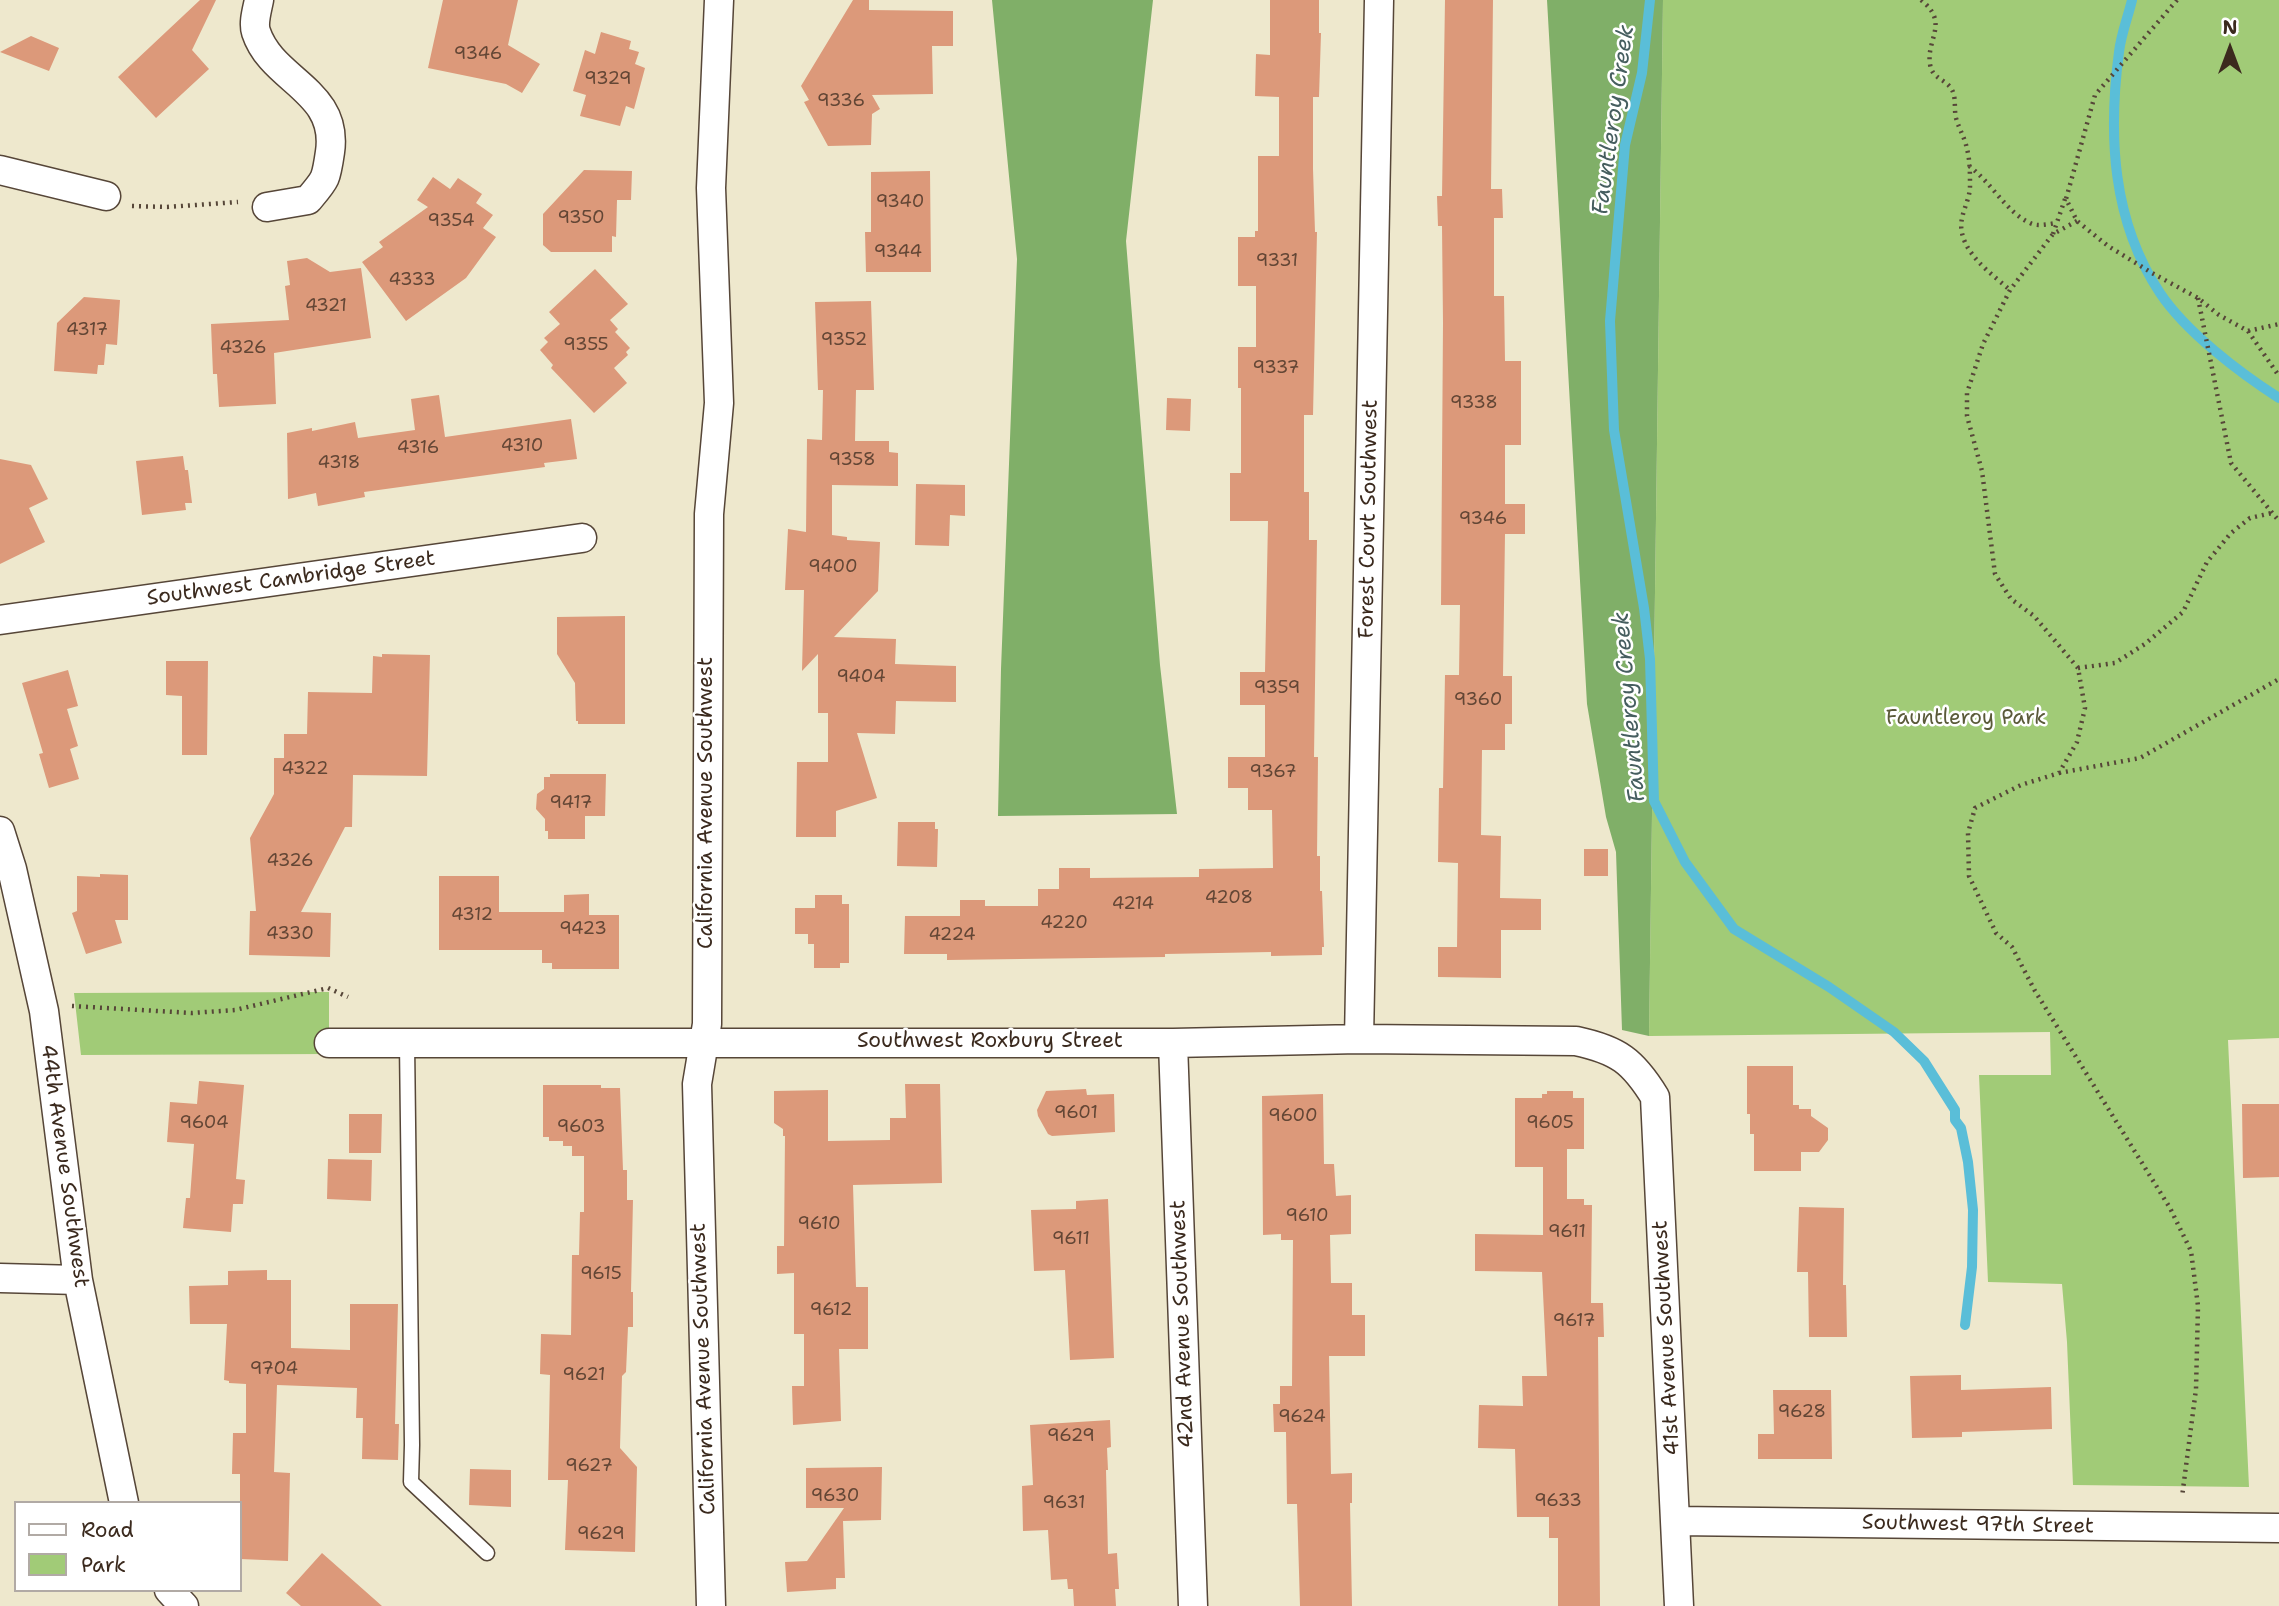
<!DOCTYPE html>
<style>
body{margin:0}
#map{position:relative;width:2279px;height:1606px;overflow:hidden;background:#eee8cd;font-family:"Shantell Sans",sans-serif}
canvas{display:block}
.legend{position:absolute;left:14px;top:1501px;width:228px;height:91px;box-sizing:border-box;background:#fff;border:2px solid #b1aaa5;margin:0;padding:9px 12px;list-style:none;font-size:21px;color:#3b2a1e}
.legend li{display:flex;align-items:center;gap:14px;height:35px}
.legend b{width:35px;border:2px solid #b1aaa5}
.north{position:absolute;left:2195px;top:14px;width:70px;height:70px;-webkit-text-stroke:5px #fff;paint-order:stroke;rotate:0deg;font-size:19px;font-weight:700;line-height:28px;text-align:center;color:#3b2a1e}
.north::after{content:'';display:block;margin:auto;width:24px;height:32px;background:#3b2a1e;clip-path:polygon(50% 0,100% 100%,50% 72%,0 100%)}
</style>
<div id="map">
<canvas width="2279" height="1606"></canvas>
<ul class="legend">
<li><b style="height:9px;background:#fff"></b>Road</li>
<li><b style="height:19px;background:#a1cb77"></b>Park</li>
</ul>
<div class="north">N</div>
</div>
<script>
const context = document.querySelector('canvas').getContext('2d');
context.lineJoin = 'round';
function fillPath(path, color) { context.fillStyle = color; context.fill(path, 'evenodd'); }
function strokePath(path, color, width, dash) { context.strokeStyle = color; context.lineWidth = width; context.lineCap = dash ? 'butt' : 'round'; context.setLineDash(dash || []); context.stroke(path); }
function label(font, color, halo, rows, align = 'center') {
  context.font = font + ' "Shantell Sans",sans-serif'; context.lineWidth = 5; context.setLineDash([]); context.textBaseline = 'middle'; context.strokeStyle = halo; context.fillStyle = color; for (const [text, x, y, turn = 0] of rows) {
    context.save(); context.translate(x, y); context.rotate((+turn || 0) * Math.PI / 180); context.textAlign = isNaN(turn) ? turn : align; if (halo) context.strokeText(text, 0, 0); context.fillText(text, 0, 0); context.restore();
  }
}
const green = new Path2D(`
 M 1663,0 L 2279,0 L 2279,1038 L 2228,1040 L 2249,1487 L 2073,1485 L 2067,1342 L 2062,1284 L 1988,1282 L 1979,1075 L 2051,1075 L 2050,1032 L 1649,1036 Z
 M 329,992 L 329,1054 L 81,1055 L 74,993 Z`);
const forest = new Path2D(`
 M 992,0 L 1153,0 L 1126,241 L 1160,665 L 1177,814 L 998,816 L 1001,669 L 1017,259 Z
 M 1547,0 L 1663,0 L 1649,1036 L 1622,1030 L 1616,852 L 1606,817 L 1587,704 Z`);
const stream = new Path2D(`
 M 1650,0 L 1642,73 L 1625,145 L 1610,321 L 1614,430 L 1644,608 L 1650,659 L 1654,801 L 1685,862 L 1734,929 L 1829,987 L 1894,1032 L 1924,1061 L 1955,1110 L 1955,1120 L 1961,1128 L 1968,1162 L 1973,1210 L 1972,1267 L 1965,1325
 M 2132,0 C 2128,17 2121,34 2119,52 C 2108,135 2112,221 2160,293 C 2186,332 2240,373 2279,398`);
const building = new Path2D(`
 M 200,0 L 216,0 L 192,50 L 209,69 L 156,118 L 118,77 Z
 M 443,0 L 518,0 L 508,45 L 540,64 L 522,93 L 506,84 L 428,68 Z
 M 853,0 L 869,0 L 869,10 L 953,11 L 953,46 L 932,46 L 933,94 L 872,95 L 880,109 L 872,114 L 871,145 L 828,146 L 804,102 L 809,100 L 801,86 Z
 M 1270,0 L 1319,0 L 1319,33 L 1321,33 L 1319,97 L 1313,97 L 1313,169 L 1315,232 L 1317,232 L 1313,415 L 1304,415 L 1304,492 L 1309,492 L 1309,540 L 1317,540 L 1314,757 L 1318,757 L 1317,856 L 1320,856 L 1320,891 L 1322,891 L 1324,947 L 1322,947 L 1322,955 L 1271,956 L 1271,952 L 1165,954 L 1165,957 L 947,960 L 947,954 L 904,954 L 905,916 L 960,916 L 960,900 L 985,900 L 985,906 L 1038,906 L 1038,889 L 1059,889 L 1059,868 L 1090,868 L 1090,878 L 1199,877 L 1199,869 L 1273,868 L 1272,810 L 1248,810 L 1248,788 L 1228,788 L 1228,757 L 1265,757 L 1265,705 L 1240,705 L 1240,672 L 1265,672 L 1268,521 L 1230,521 L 1230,473 L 1241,473 L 1241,388 L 1238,388 L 1238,347 L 1256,347 L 1256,286 L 1238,286 L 1238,237 L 1255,237 L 1255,231 L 1258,231 L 1258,156 L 1279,156 L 1279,97 L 1255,96 L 1256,54 L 1270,55 Z
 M 1445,0 L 1493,0 L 1491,189 L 1502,189 L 1503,218 L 1494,218 L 1494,296 L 1504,296 L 1505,361 L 1521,361 L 1521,445 L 1505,445 L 1505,504 L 1525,504 L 1525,534 L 1505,534 L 1503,676 L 1512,676 L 1512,724 L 1505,724 L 1505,750 L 1482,750 L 1481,835 L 1501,836 L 1500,898 L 1541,899 L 1541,930 L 1501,930 L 1501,978 L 1438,977 L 1438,947 L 1457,947 L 1458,863 L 1438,862 L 1439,788 L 1443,788 L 1445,675 L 1459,675 L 1460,605 L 1441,605 L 1443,323 L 1442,226 L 1438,226 L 1437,196 L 1442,196 Z
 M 601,32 L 631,41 L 629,49 L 639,52 L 635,64 L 645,68 L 634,109 L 626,106 L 620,126 L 580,116 L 586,95 L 573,91 L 585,50 L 595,54 Z
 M 31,36 L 59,48 L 49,71 L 0,52 Z
 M 584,170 L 632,171 L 631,200 L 617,200 L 616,237 L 612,236 L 612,252 L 551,252 L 543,245 L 543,214 Z
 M 930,171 L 931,272 L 866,272 L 865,232 L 871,232 L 871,172 Z
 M 433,177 L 450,189 L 458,178 L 482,194 L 476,203 L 493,215 L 483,228 L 496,237 L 466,278 L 406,321 L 362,262 L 383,247 L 379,242 L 428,207 L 417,200 Z
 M 307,258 L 330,272 L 361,268 L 371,338 L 274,353 L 276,404 L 219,407 L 217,374 L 213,374 L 211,324 L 289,320 L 285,286 L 290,285 L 287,261 Z
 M 595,269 L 628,304 L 610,320 L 618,329 L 615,332 L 630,348 L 626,352 L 628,355 L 614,368 L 627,383 L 594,413 L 551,368 L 553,365 L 540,350 L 548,342 L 544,338 L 560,324 L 549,312 Z
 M 84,297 L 120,300 L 117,345 L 106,344 L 104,365 L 98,365 L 97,374 L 54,371 L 57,323 Z
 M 871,301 L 874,390 L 856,390 L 855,441 L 889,441 L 889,452 L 898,453 L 898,486 L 832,485 L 832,535 L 847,537 L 847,540 L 880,542 L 878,591 L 834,637 L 896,639 L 895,664 L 956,666 L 956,702 L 896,701 L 895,734 L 857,733 L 877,798 L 836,811 L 836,837 L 796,837 L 797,762 L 828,762 L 828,713 L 818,713 L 818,654 L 802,671 L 804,590 L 785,590 L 788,529 L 806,532 L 807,439 L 822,440 L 823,390 L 818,390 L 815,302 Z
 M 439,395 L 445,437 L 571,419 L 577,459 L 544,463 L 545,467 L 364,492 L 365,497 L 318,506 L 316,493 L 288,499 L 287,433 L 312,428 L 312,431 L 355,422 L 358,438 L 415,430 L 411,399 Z
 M 1167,398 L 1191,399 L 1190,431 L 1166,430 Z
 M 183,456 L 185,470 L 188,470 L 192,503 L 185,503 L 186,510 L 142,515 L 136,461 Z
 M 0,459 L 31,465 L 48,499 L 29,508 L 45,542 L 0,564 Z
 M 916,484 L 965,485 L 965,516 L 950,515 L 949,546 L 915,545 Z
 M 625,616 L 625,724 L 578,724 L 578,721 L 576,721 L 575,683 L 557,654 L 557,617 Z
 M 382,654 L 430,655 L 427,776 L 353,775 L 352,827 L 345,827 L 301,912 L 331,913 L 330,957 L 249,955 L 250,911 L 256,911 L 250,838 L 274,794 L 274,758 L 284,758 L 284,734 L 307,734 L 308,692 L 372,693 L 373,656 L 382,657 Z
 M 166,661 L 208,661 L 207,755 L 182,755 L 182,696 L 166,695 Z
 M 68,670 L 78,706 L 67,709 L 78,746 L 70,749 L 79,779 L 49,788 L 39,754 L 43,753 L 22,683 Z
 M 550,774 L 606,774 L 605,816 L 585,816 L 585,839 L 548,839 L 548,831 L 545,831 L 545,819 L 536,809 L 537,794 L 544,789 L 544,777 L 550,777 Z
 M 898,822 L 935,822 L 935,829 L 938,829 L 937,867 L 897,866 Z
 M 1584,849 L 1608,849 L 1608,876 L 1584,876 Z
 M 100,874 L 128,875 L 128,920 L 115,920 L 122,943 L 86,954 L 72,913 L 77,911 L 77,876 L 100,877 Z
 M 439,876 L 499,876 L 499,912 L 564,912 L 564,895 L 589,894 L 589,915 L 619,915 L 619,969 L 552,969 L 552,963 L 542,963 L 542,950 L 439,950 Z
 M 815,895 L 842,895 L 842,904 L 849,904 L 849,963 L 840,963 L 840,968 L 814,968 L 814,944 L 808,944 L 808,934 L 795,934 L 795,908 L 815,908 Z
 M 1747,1066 L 1793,1066 L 1793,1105 L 1799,1105 L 1799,1109 L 1811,1109 L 1811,1116 L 1828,1128 L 1828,1140 L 1819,1152 L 1801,1152 L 1801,1171 L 1754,1171 L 1754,1134 L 1750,1134 L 1750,1114 L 1747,1114 Z
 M 199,1081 L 244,1085 L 236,1179 L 245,1180 L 243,1204 L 233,1204 L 231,1232 L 183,1228 L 186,1198 L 190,1198 L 194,1144 L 167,1142 L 170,1102 L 197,1104 Z
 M 905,1084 L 940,1084 L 942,1183 L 853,1185 L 856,1287 L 868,1287 L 868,1349 L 839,1349 L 841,1421 L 793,1425 L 792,1386 L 804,1386 L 804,1334 L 794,1334 L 794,1273 L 777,1274 L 777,1246 L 784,1246 L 785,1136 L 783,1136 L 783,1129 L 774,1123 L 774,1091 L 828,1090 L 828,1141 L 890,1140 L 890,1118 L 906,1118 Z
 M 543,1085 L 601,1085 L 601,1088 L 620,1088 L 623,1170 L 627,1170 L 627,1200 L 633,1200 L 631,1292 L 633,1292 L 633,1327 L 628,1327 L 626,1372 L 622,1376 L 620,1448 L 637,1467 L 635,1552 L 565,1550 L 568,1480 L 548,1480 L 550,1375 L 540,1374 L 541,1334 L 571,1335 L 572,1255 L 579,1255 L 580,1212 L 584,1212 L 584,1156 L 572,1156 L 572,1146 L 563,1146 L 563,1141 L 549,1141 L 549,1137 L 543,1137 Z
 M 1086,1089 L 1087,1095 L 1114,1094 L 1115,1132 L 1052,1136 L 1048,1134 L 1038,1116 L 1037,1110 L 1046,1091 Z
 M 1547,1091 L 1573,1091 L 1573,1098 L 1584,1098 L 1584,1149 L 1567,1149 L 1567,1199 L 1584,1199 L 1584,1205 L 1592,1205 L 1591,1303 L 1603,1303 L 1604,1337 L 1598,1337 L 1600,1606 L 1558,1606 L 1558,1538 L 1549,1538 L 1549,1517 L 1517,1517 L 1515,1449 L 1478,1448 L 1479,1405 L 1523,1406 L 1522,1376 L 1547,1376 L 1542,1272 L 1475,1271 L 1475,1234 L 1543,1235 L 1543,1167 L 1515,1167 L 1515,1098 L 1542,1098 L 1542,1094 L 1547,1094 Z
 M 1323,1094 L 1324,1164 L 1334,1164 L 1336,1196 L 1351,1195 L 1351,1234 L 1330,1235 L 1331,1283 L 1352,1283 L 1352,1315 L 1365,1315 L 1365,1356 L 1329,1356 L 1331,1474 L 1352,1473 L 1352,1503 L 1350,1503 L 1352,1606 L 1300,1606 L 1297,1504 L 1287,1504 L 1286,1432 L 1274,1432 L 1273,1404 L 1280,1404 L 1280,1386 L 1292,1386 L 1293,1240 L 1281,1240 L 1281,1234 L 1263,1235 L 1262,1096 Z
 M 2242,1104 L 2279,1104 L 2279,1177 L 2243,1178 Z
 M 349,1114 L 382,1114 L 381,1153 L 349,1153 Z
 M 328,1159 L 372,1160 L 371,1201 L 327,1199 Z
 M 1108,1199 L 1114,1358 L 1070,1360 L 1065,1270 L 1034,1271 L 1031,1210 L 1076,1209 L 1076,1201 Z
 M 1799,1207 L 1844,1208 L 1843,1285 L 1846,1285 L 1847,1337 L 1809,1337 L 1808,1272 L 1797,1272 Z
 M 267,1270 L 267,1280 L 291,1280 L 291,1348 L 350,1350 L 350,1304 L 398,1304 L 395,1424 L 399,1424 L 398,1460 L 362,1459 L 363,1418 L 356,1418 L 357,1388 L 277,1385 L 274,1472 L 290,1473 L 288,1561 L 240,1559 L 240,1474 L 232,1474 L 233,1433 L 246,1433 L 246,1384 L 229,1383 L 229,1381 L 224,1380 L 227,1324 L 190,1324 L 189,1286 L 228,1285 L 228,1271 Z
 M 1961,1375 L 1961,1390 L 2051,1387 L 2052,1429 L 1962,1432 L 1962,1437 L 1912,1438 L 1910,1376 Z
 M 1773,1390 L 1831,1390 L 1832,1459 L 1758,1459 L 1758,1434 L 1774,1434 Z
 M 1110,1420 L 1111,1447 L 1107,1448 L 1108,1470 L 1106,1470 L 1108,1554 L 1117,1553 L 1119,1589 L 1115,1589 L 1116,1606 L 1074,1606 L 1073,1589 L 1068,1589 L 1067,1579 L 1051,1580 L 1048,1530 L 1023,1531 L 1022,1486 L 1033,1485 L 1030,1425 Z
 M 882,1467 L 881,1520 L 843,1521 L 845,1578 L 836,1578 L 836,1589 L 787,1592 L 785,1562 L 807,1561 L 844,1508 L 806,1508 L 806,1468 Z
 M 470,1469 L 511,1470 L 511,1507 L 469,1505 Z
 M 322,1553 L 382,1606 L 301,1606 L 286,1593 Z`);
const path = new Path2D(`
 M 1921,0 C 1950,23 1926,39 1930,64 C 1932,80 1948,79 1953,92 C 1956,100 1954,110 1956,118 C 1959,129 1965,138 1967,149 C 1970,160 1970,174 1970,186 C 1970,202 1958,216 1962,233 C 1967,257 1993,275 2010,290
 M 2177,0 L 2095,95 L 2066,199 L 2077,221 L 2108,246 L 2152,273 L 2198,298 L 2219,315 L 2248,331 L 2279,324
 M 1969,166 C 1991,182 2007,213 2030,223 C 2038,227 2048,224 2057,223
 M 132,206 L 167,207 L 238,202
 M 2077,221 L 2053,234 L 2010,290 L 1983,344 L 1967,393 L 1967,416 L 1982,471 L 1995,574 L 2011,599 L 2034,616 L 2078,668 L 2085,708 L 2077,742 L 2059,773 L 2021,785 L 1975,808 L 1968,833 L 1969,876 L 1996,933 L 2012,947 L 2035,991 L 2170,1208 L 2191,1251 L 2198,1306 L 2196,1389 L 2182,1497
 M 2053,234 L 2065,199
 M 2198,298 L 2231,463 L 2279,521
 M 2248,331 L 2279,376
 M 2078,668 L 2115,663 L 2145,644 L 2183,612 L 2207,562 L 2231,533 L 2250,518 L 2272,513
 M 2059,773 L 2140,758 L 2279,679
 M 72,1006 L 192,1013 L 235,1010 L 328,988 L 348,997`);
const lane = new Path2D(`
 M 407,1043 L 412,1445 L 411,1482 L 487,1553`);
const street = new Path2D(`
 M 259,0 C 257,10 253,23 256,32 C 272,81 339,90 330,152 C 326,180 326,179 308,200 L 267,207
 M 0,170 L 106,196
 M 0,620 L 582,538
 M 0,831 L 12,869 L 44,1011 L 78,1280 L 124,1503
 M 1359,1039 L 1379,0
 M 329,1043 L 1173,1043 L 1359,1039 L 1576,1041 C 1618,1050 1633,1061 1655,1097 L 1679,1606
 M 1173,1043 L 1193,1606
 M 0,1278 L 78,1280
 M 1676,1521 L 2279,1528
 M 169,1590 L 184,1606
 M 711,1606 L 697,1084 L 707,1024 L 709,514 L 719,403 L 711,188 L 719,0`);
const numberNames = [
 ["9346",478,54],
 ["9329",608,79],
 ["9336",841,101],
 ["9340",900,202],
 ["9350",581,218],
 ["9354",451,221],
 ["9344",898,252],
 ["9331",1277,261],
 ["4333",412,280],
 ["4321",326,306],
 ["4317",87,330],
 ["9352",844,340],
 ["9355",586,345],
 ["4326",243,348],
 ["9337",1276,368],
 ["9338",1474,403],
 ["4310",522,446],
 ["4316",418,448],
 ["9358",852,460],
 ["4318",339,463],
 ["9346",1483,519],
 ["9400",833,567],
 ["9404",861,677],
 ["9359",1277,688],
 ["9360",1478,700],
 ["4322",305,769],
 ["9367",1273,772],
 ["9417",571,803],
 ["4326",290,861],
 ["4208",1229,898],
 ["4214",1133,904],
 ["4312",472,915],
 ["4220",1064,923],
 ["9423",583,929],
 ["4330",290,934],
 ["4224",952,935],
 ["9601",1076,1113],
 ["9600",1293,1116],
 ["9604",204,1123],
 ["9605",1550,1123],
 ["9603",581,1127],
 ["9610",1307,1216],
 ["9610",819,1224],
 ["9611",1567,1232],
 ["9611",1071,1239],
 ["9615",601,1274],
 ["9612",831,1310],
 ["9617",1574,1321],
 ["9704",274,1369],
 ["9621",584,1375],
 ["9628",1802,1412],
 ["9624",1302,1417],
 ["9629",1071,1436],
 ["9627",589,1466],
 ["9630",835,1496],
 ["9633",1558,1501],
 ["9631",1064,1503],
 ["9629",601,1534]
];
const streetNames = [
 ["Forest Court Southwest",1369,519,-89],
 ["Southwest Cambridge Street",291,579,-8],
 ["California Avenue Southwest",707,803,-90],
 ["Southwest Roxbury Street",990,1042],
 ["44th Avenue Southwest",64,1166,82],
 ["42nd Avenue Southwest",1183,1324,-92],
 ["41st Avenue Southwest",1667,1338,-93],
 ["California Avenue Southwest",704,1369,-92],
 ["Southwest 97th Street",1978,1525,1]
];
const parkNames = [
 ["Fauntleroy Park",1966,719]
];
const waterNames = [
 ["Fauntleroy Creek",1614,120,-82],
 ["Fauntleroy Creek",1630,707,-95]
];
fillPath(green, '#a1cb77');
fillPath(forest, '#80af68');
strokePath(stream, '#5abed8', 10);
fillPath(building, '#dc997a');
strokePath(lane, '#564638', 17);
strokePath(street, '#564638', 31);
strokePath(path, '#564638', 4.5, [2, 5]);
strokePath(lane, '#fff', 14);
strokePath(street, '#fff', 28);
label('18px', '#634635', null, numberNames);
label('21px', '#3b2a1e', '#fff', streetNames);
label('21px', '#5a5a39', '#fff', parkNames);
label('italic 23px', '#465e5f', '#fff', waterNames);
</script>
